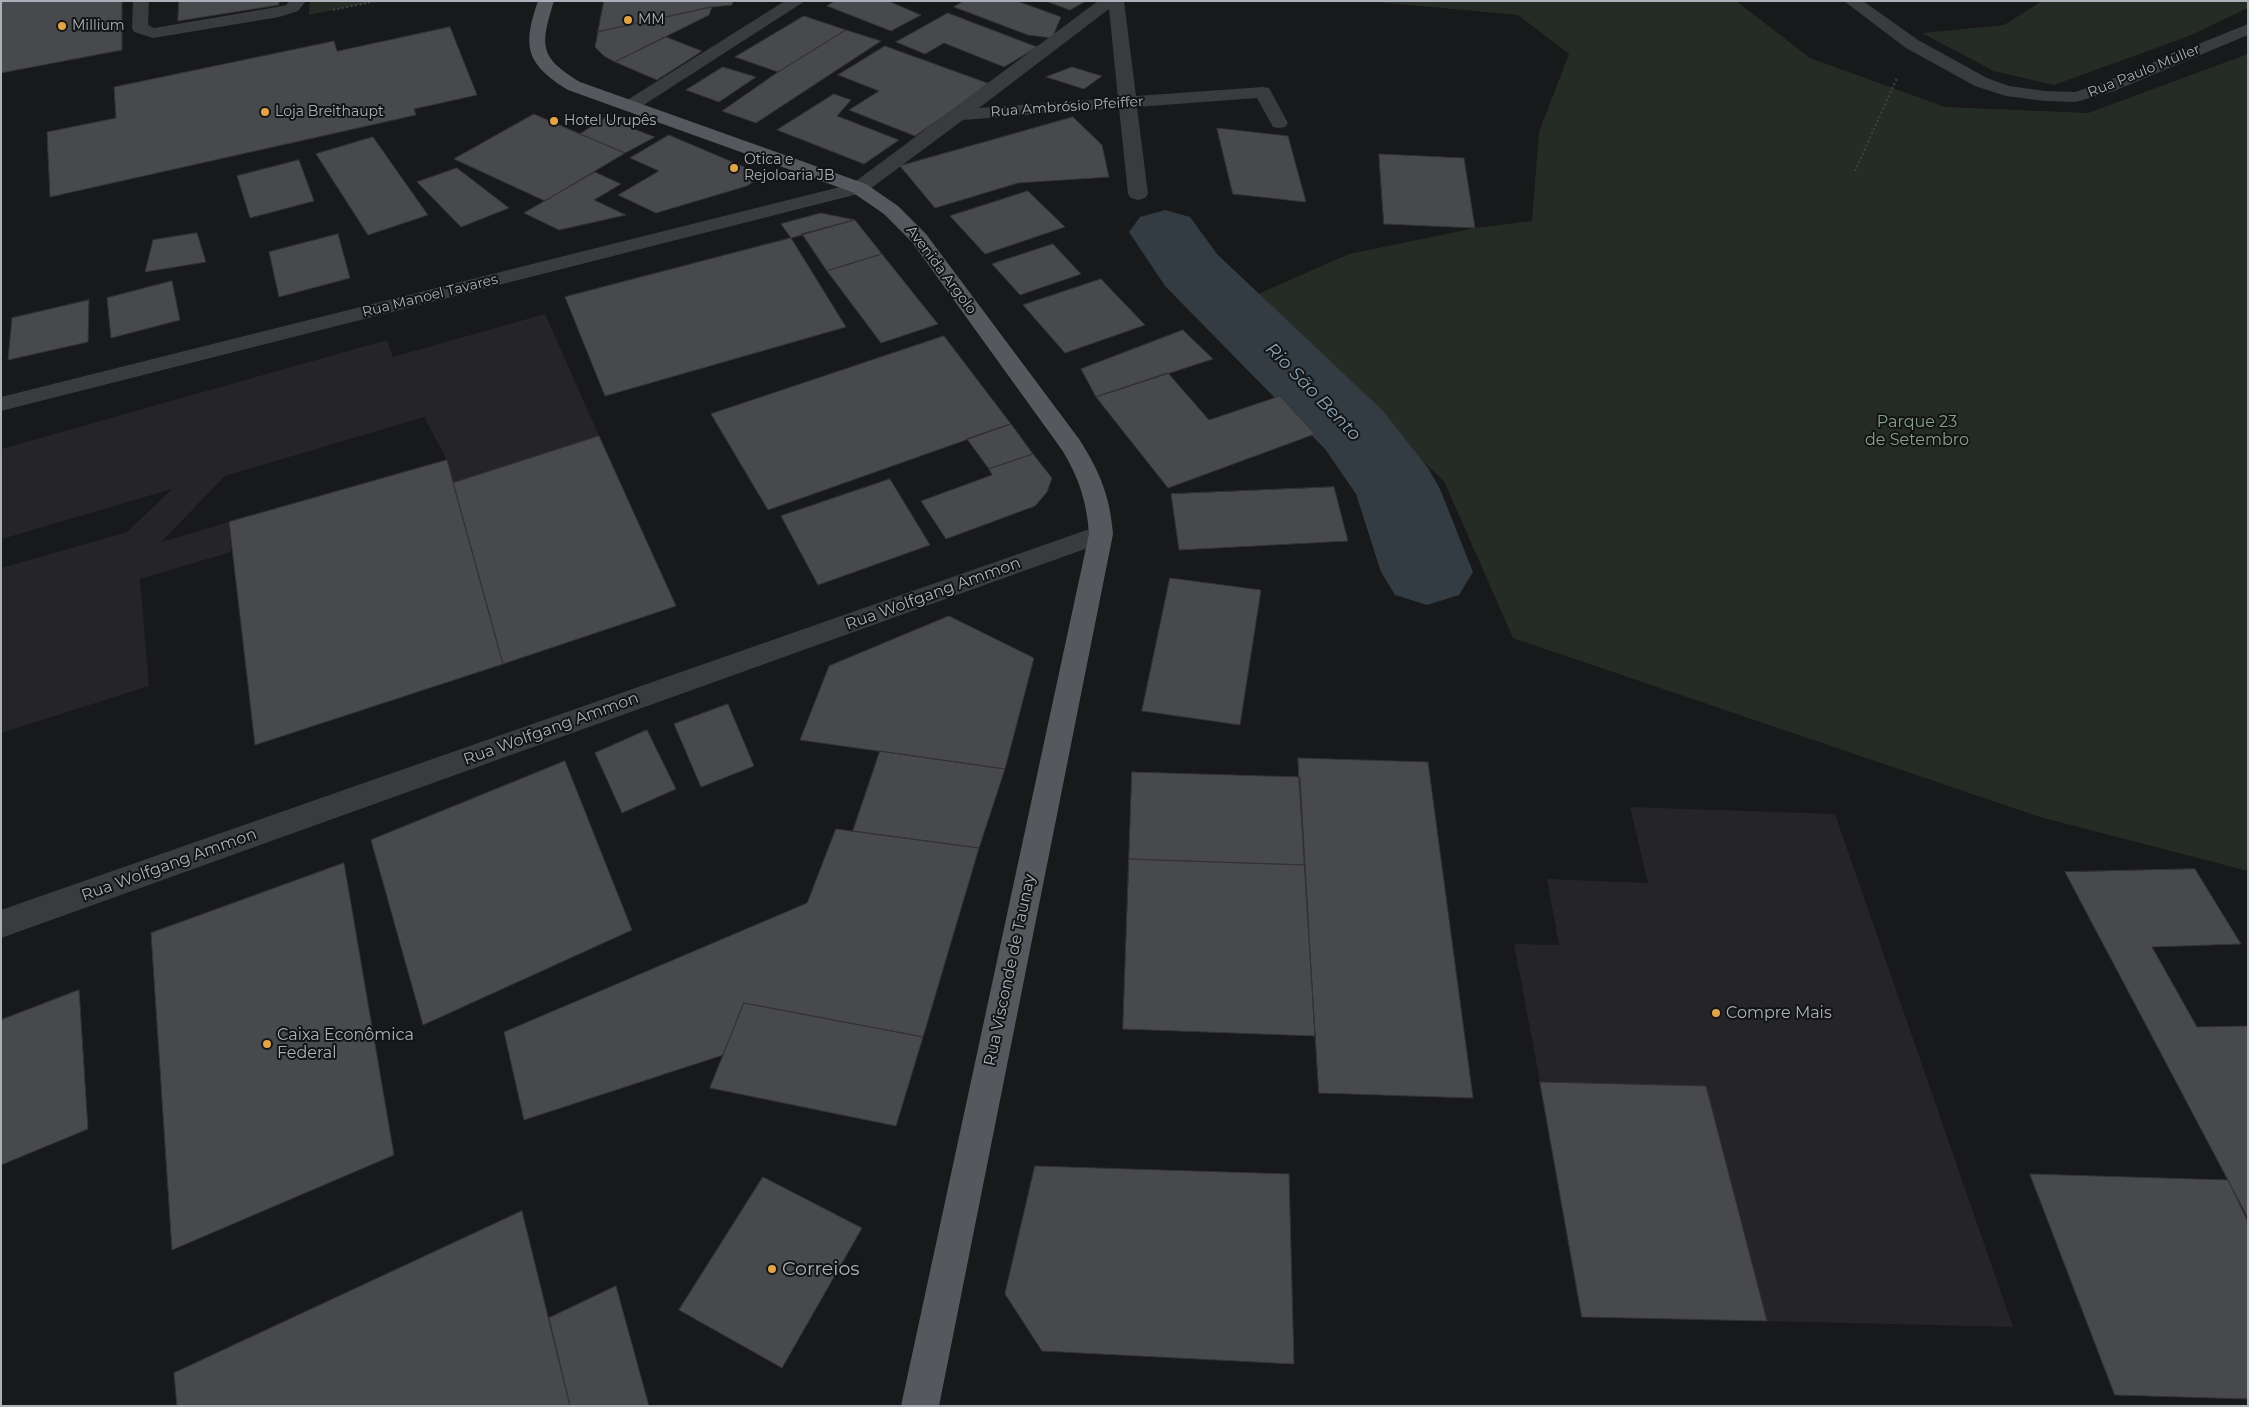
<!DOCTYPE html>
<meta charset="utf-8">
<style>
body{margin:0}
#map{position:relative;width:2249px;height:1407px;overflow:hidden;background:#18191a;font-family:Montserrat,sans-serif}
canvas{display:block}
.frame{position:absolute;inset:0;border:2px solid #acb1b9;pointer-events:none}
</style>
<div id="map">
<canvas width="2249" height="1407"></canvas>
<div class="frame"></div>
</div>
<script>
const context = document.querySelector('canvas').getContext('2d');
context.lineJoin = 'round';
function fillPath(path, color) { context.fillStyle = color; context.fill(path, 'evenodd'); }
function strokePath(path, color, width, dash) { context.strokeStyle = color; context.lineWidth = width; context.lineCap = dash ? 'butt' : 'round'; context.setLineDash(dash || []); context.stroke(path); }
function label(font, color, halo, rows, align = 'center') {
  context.font = font + ' Montserrat,sans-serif'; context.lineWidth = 4; context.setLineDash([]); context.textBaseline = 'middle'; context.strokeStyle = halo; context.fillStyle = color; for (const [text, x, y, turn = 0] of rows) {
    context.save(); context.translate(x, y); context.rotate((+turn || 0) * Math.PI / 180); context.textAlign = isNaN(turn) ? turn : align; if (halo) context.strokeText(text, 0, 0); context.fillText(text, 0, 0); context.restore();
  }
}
const built = new Path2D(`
 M 545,314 L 599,436 L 453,483 L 447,460 L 424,417 L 225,476 L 161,542 L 229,522 L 231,552 L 140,579 L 149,686 L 1,733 L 1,568 L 127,532 L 172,489 L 2,539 L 1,449 L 387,340 L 393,357 Z
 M 1630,807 L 1835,814 L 2013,1327 L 1767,1321 L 1706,1086 L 1540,1082 L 1514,944 L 1559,945 L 1547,879 L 1648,883 Z`);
const green = new Path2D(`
 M 310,1 L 377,1 L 309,15 Z
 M 1366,1 L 1736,1 L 1810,58 L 1945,107 L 2088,113 L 2248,54 L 2248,871 L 2040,817 L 1513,638 L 1444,481 L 1249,298 L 1349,254 L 1475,228 L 1532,221 L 1539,132 L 1569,54 L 1518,15 Z
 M 2042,1 L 2248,1 L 2248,8 L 2189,36 L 2054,85 L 1994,71 L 1922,33 L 2004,25 Z`);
const river = new Path2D(`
 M 1165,210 L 1190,217 L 1217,254 L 1383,411 L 1428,468 L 1440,489 L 1473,572 L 1459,595 L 1427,605 L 1395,595 L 1381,572 L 1356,494 L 1325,449 L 1165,286 L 1129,232 L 1140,217 Z`);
const building = new Path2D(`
 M 1,1 L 122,1 L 122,50 L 1,73 Z
 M 179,1 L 279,1 L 279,5 L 178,21 Z
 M 604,1 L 733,1 L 732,5 L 712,7 L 598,32 Z
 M 835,1 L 888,1 L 921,15 L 891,31 L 827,6 Z
 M 964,1 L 1017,1 L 1061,17 L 1052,38 L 1028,35 L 954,7 Z
 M 1046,1 L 1086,1 L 1070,10 Z
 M 712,7 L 709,15 L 615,62 L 604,56 L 595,47 L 598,32 Z
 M 948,13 L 1037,47 L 1004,67 L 944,43 L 925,54 L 896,42 Z
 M 804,16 L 846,30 L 778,72 L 735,57 Z
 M 450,27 L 477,95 L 414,109 L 416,115 L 50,197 L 47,132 L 116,118 L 114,87 L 334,41 L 337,51 Z
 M 846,30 L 881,41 L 756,123 L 722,111 L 778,72 Z
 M 666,37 L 702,51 L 657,80 L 615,62 Z
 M 885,46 L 990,84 L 915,136 L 849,110 L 879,91 L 838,75 Z
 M 723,67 L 756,77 L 719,102 L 686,90 Z
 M 1072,67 L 1102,76 L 1084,89 L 1046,77 Z
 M 834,94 L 851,100 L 837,116 L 899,140 L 864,164 L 777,130 Z
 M 534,114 L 580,134 L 625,153 L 545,201 L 454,159 Z
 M 1073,117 L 1102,145 L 1109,177 L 1018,183 L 935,208 L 900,166 Z
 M 605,118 L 655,137 L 625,153 L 580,134 Z
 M 1217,128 L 1288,136 L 1306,202 L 1233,194 Z
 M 669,135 L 763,175 L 747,186 L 656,213 L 618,195 L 659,171 L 630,158 Z
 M 373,137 L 428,215 L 368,235 L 316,154 Z
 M 1379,154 L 1464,158 L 1475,228 L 1384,224 Z
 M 299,160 L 314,201 L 250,218 L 237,176 Z
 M 457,168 L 509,208 L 461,227 L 417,182 Z
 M 595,172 L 621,184 L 594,200 L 626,215 L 559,230 L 524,213 Z
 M 1028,191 L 1065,227 L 985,254 L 950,216 Z
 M 821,213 L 855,220 L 791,238 L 781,224 Z
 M 855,220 L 882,254 L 827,271 L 802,234 Z
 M 197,233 L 206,262 L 145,272 L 153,240 Z
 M 338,234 L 350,278 L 279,297 L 269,252 Z
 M 791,238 L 846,327 L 605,396 L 565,297 Z
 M 1053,244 L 1081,274 L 1020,295 L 992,264 Z
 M 882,254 L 938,324 L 881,343 L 827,271 Z
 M 1101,279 L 1145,325 L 1065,353 L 1023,305 Z
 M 172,281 L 180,320 L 111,338 L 107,298 Z
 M 89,300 L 88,342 L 8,360 L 12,318 Z
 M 1183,330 L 1213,359 L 1096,397 L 1081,369 Z
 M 944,336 L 1011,424 L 768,510 L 711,414 Z
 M 1168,373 L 1209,420 L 1280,396 L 1315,434 L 1168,488 L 1096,397 Z
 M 1011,424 L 1033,454 L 989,469 L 967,439 Z
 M 599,436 L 676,606 L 503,664 L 453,483 Z
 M 1033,454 L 1052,478 L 1047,492 L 1035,506 L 946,539 L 921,501 L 992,475 L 989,469 Z
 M 447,460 L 503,664 L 255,745 L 229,522 Z
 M 890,479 L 930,545 L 818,585 L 781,516 Z
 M 1334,487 L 1348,541 L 1179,550 L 1171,494 Z
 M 1170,578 L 1261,590 L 1240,725 L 1142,711 Z
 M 949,616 L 1034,658 L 1005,769 L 800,740 L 829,666 Z
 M 728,704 L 754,766 L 701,787 L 674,724 Z
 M 647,730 L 676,789 L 622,813 L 595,753 Z
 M 880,751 L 1005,769 L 979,848 L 853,831 Z
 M 1298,758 L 1428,762 L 1473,1098 L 1319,1093 Z
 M 565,761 L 632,930 L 423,1025 L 371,840 Z
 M 1132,772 L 1300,777 L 1305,865 L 1129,859 Z
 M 836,829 L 979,848 L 923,1037 L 744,1003 L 723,1055 L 524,1120 L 504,1032 L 807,903 Z
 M 1129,859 L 1305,865 L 1315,1036 L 1123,1029 Z
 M 344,863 L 394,1155 L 172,1250 L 151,933 Z
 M 2195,869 L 2241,944 L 2152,947 L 2197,1027 L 2248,1026 L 2248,1218 L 2065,872 Z
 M 79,990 L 88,1129 L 1,1165 L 1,1020 Z
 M 744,1003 L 923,1037 L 896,1126 L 710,1088 Z
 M 1540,1082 L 1706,1086 L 1767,1321 L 1582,1317 Z
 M 1035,1166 L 1289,1174 L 1294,1364 L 1042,1351 L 1005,1294 Z
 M 2030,1174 L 2228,1180 L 2248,1222 L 2248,1399 L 2115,1395 Z
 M 763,1177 L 862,1228 L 782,1368 L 679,1310 Z
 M 522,1211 L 570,1406 L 177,1406 L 174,1373 Z
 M 616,1286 L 649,1406 L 570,1406 L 549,1318 Z`);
const path = new Path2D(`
 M 333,10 L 377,1
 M 1855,171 L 1897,78`);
const minor = new Path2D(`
 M 133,1 L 149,1 L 148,25 L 154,28 L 277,7 L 286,5 L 289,1 L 306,1 L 298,11 L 279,17 L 153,38 L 134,32 L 132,28 Z
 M 785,1 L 805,1 L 636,110 L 630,111 L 624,110 L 621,106 L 624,102 Z
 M 1098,1 L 1124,1 L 1136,96 L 1263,87 L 1269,88 L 1288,123 L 1285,127 L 1279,128 L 1273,127 L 1257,98 L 1137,107 L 1148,194 L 1145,198 L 1138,200 L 1131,198 L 1128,194 L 1119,108 L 963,120 L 866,192 L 1,411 L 1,397 L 852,184 ZM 1109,9 L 1118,98 L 979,108 Z
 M 1844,1 L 1863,1 L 1918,40 L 1987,78 L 2009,86 L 2045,91 L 2075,92 L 2102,83 L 2248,24 L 2248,35 L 2114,91 L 2076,102 L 2045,101 L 2006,96 L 1975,86 L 1906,48 Z
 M 1101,525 L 1110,528 L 1113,534 L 1110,540 L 1,938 L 1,910 Z`);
const major = new Path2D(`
 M 538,1 L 554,1 C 540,46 539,57 580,82 L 866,184 L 898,206 L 926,234 L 1079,439 C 1100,472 1110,496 1113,534 L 939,1406 L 901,1406 L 1089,534 C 1087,503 1079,477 1062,450 L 912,242 L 884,214 L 852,192 L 568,90 C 526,64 522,47 538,1 Z`);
const markers = [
 [628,20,5,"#e3a448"],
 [62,26,5,"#e3a448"],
 [265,112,5,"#e3a448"],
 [554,121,5,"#e3a448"],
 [734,168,5,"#e3a448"],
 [1716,1013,5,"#e3a448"],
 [267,1044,5,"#e3a448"],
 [772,1269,5,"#e3a448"]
];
const farPoinames = [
 ["MM",638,20],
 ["Millium",72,26],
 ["Loja Breithaupt",275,112],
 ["Hotel Urupês",564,121],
 ["Otica e",744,160],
 ["Rejoloaria JB",744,176]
];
const farStreetnames = [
 ["Rua Paulo Müller",2144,71,-22],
 ["Rua Ambrósio Pfeiffer",1067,107,-4],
 ["Avenida Argolo",941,270,53],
 ["Rua Manoel Tavares",430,296,-14]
];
const parkNames = [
 ["Parque 23",1917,422],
 ["de Setembro",1917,440]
];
const streetNames = [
 ["Rua Wolfgang Ammon",933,594,-20],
 ["Rua Wolfgang Ammon",551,729,-20],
 ["Rua Wolfgang Ammon",169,865,-20],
 ["Rua Visconde de Taunay",1010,970,-78]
];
const poiNames = [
 ["Compre Mais",1726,1013],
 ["Caixa Econômica",277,1035],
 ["Federal",277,1053]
];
const waterNames = [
 ["Rio São Bento",1313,392,46]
];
const nearPoinames = [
 ["Correios",782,1269]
];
fillPath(built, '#252527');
fillPath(green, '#252c25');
fillPath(river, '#323c42');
fillPath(building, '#48494d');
strokePath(building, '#333336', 1);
strokePath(path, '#404246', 2, [2, 2.5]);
fillPath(minor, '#3a3b3f');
fillPath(major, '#56585e');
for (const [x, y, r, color] of markers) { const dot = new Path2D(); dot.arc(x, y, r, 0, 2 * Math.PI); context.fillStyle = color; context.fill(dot); strokePath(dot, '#131415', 2); }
label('14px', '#acb1b9', '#131415', farPoinames, 'left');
label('14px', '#acb1b9', '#131415', farStreetnames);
label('16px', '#85a285', '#131415', parkNames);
label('16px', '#acb1b9', '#131415', streetNames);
label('16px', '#acb1b9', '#131415', poiNames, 'left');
label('italic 18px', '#86a0b1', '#131415', waterNames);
label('19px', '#acb1b9', '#131415', nearPoinames, 'left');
</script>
